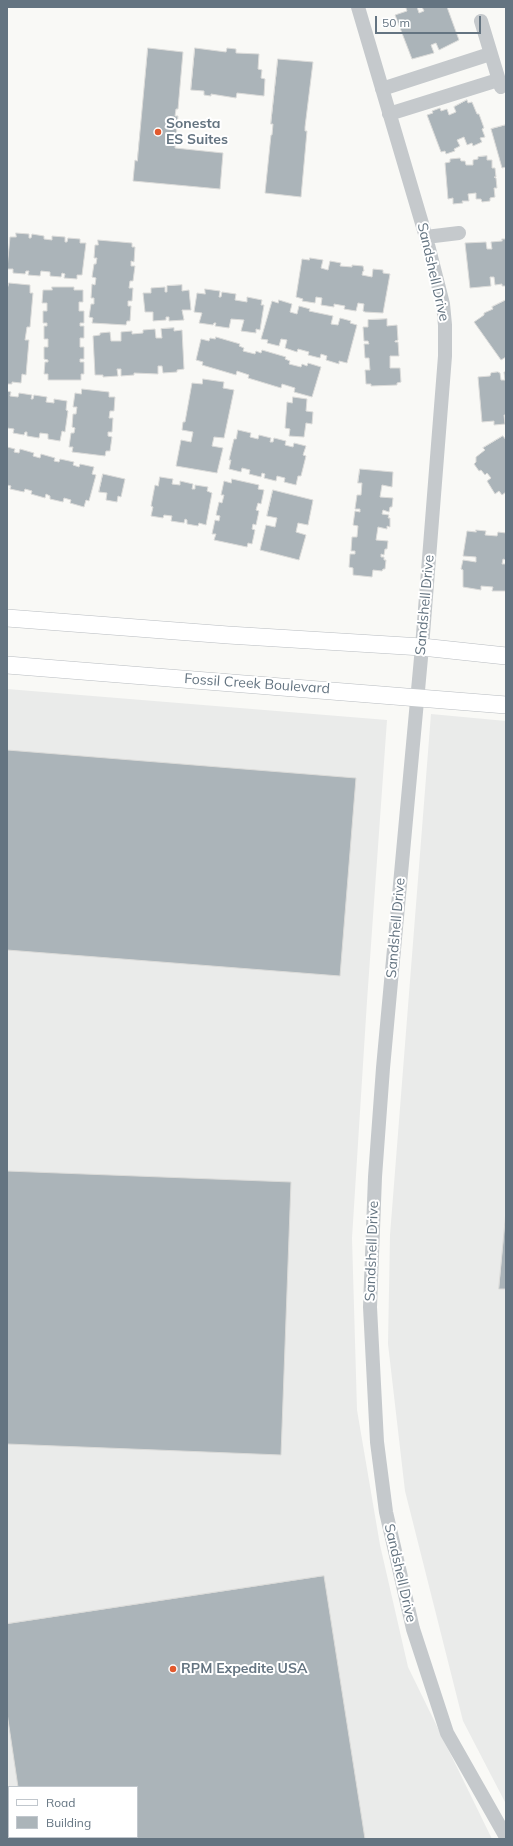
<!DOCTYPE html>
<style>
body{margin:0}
#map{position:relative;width:513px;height:1846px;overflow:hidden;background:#f9f9f6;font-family:Mulish,sans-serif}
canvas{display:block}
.frame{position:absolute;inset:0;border:8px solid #647481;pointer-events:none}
.legend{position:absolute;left:8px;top:1786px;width:130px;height:52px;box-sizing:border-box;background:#fff;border:1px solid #c1c7cd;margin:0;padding:5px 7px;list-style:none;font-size:12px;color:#647481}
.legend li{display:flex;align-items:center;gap:8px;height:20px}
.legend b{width:20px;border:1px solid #c1c7cd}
.scale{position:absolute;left:375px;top:16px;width:106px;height:18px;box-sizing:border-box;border:2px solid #647481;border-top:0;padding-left:5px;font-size:12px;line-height:14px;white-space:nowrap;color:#647481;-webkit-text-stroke:3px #fff;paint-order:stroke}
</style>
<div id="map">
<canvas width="513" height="1846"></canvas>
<div class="frame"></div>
<ul class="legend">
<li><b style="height:5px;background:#fff"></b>Road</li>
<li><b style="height:11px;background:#abb4b9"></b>Building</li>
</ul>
<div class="scale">50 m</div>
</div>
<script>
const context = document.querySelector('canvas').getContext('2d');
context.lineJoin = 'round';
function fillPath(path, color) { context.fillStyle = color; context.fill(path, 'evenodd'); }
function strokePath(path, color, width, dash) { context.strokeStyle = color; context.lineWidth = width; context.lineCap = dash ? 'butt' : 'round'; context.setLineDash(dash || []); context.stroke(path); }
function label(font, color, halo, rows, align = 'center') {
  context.font = font + ' Mulish,sans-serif'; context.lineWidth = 4; context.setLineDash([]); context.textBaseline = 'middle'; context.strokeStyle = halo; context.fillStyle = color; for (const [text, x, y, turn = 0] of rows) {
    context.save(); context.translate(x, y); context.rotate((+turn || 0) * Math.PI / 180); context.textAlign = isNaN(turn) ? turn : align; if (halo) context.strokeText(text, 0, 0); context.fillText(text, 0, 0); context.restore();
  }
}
const built = new Path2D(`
 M 7,689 L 387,720 L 367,1001 L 352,1238 L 357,1410 L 380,1545 L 408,1667 L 492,1839 L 7,1839 ZM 9,1787 L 137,1787 L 137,1837 L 9,1837 Z
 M 431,714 L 506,721 L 506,1804 L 463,1721 L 405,1491 L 388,1344 L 390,1235 Z`);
const building = new Path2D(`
 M 410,7 L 417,7 L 419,13 L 424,11 L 422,7 L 447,7 L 459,40 L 439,50 L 436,43 L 431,45 L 434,53 L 412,59 L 395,15 L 407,11 L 406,8 Z
 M 148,48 L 183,52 L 178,109 L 176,109 L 175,116 L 178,116 L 175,148 L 223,153 L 220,189 L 133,181 L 135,160 L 137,161 Z
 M 195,48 L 226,52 L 227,48 L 236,49 L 236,53 L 259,54 L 258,69 L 262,70 L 261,78 L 265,79 L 264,96 L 237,93 L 236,98 L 211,94 L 211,96 L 204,95 L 204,91 L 191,90 Z
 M 278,59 L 313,62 L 305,127 L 305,131 L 307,131 L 301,197 L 265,193 L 271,135 L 272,135 L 273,124 L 271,124 Z
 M 467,100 L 468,103 L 472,102 L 477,114 L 479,114 L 484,128 L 482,129 L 485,137 L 480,138 L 482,142 L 473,146 L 472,143 L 467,145 L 464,137 L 457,140 L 460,146 L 454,149 L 455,151 L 446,154 L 445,151 L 441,152 L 427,115 L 433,113 L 432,111 L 440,108 L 441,111 L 447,109 L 449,115 L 456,112 L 454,107 Z
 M 506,125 L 506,167 L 502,168 L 491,129 Z
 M 487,156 L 487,160 L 492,160 L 492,168 L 495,168 L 496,177 L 494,177 L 496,178 L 497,188 L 494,188 L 495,197 L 490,198 L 490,201 L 482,202 L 481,199 L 476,199 L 476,193 L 468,194 L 469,201 L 462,201 L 463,203 L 453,204 L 453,198 L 448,199 L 445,163 L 450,162 L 450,159 L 460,158 L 461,161 L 465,161 L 466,165 L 473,165 L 473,160 L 478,159 L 478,157 Z
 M 16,233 L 29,234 L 29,238 L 31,238 L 32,234 L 44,236 L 44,239 L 52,240 L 52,236 L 65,237 L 65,242 L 67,242 L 68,238 L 80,239 L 80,243 L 86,243 L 82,275 L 77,275 L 77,279 L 64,278 L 65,274 L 62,273 L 61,277 L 50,276 L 50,272 L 41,271 L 40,276 L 28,275 L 29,271 L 26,271 L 25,274 L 13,273 L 13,269 L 7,269 L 10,237 L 16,237 Z
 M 502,239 L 506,239 L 506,286 L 502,286 L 502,284 L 495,285 L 494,277 L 490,277 L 491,286 L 470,288 L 465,243 L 486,242 L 487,249 L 492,249 L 491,242 L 502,241 Z
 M 98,240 L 132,243 L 132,247 L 135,247 L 134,262 L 131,261 L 131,266 L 135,266 L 133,281 L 130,281 L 129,288 L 133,288 L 132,301 L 128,301 L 128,306 L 131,306 L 130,321 L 127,321 L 126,325 L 92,323 L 93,318 L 89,317 L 91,304 L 94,304 L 94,298 L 91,298 L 92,284 L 95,285 L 96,278 L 92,277 L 94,264 L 96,264 L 97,258 L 94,258 L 95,245 L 98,245 Z
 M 310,258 L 323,260 L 321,268 L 328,270 L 330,261 L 341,263 L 340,266 L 352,267 L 352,265 L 363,266 L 364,271 L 363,271 L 362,275 L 372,277 L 373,269 L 383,270 L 383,273 L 390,274 L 383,313 L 365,312 L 363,311 L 364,304 L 358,303 L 356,311 L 344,309 L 345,306 L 334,304 L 334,307 L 321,305 L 322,298 L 316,297 L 315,303 L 302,301 L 303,299 L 296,297 L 302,259 L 309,260 Z
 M 9,283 L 30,285 L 30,293 L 33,293 L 30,327 L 27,327 L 25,340 L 29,340 L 26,375 L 22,374 L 21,383 L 12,382 L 12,384 L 7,384 L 7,290 Z
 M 182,285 L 182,291 L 189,290 L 191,310 L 182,310 L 184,320 L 169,321 L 169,317 L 166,317 L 166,320 L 153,321 L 153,312 L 145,312 L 143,293 L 151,293 L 151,288 L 165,287 L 165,292 L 167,292 L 167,286 Z
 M 52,287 L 74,287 L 74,290 L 83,290 L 83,302 L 79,302 L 79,311 L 84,311 L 84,323 L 80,323 L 80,326 L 84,326 L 84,338 L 80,338 L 80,347 L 84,347 L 84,359 L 80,359 L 80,362 L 84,362 L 84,374 L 81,374 L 81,380 L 48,380 L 48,374 L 44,374 L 45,362 L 48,362 L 48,360 L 44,359 L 44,347 L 48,347 L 48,339 L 44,339 L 44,326 L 47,326 L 47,323 L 43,323 L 43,311 L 47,311 L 47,303 L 42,303 L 43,290 L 52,290 Z
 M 205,289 L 220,291 L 219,297 L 221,297 L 222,292 L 236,294 L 235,300 L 247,302 L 247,297 L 262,300 L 261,305 L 264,305 L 260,330 L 256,329 L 256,333 L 241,331 L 244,320 L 231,319 L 229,328 L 215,326 L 216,323 L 214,323 L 213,325 L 199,323 L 202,313 L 194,312 L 197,293 L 205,294 Z
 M 279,300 L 292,304 L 290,312 L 297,314 L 299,306 L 310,309 L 309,311 L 333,316 L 331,324 L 338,325 L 340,318 L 351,321 L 350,323 L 357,325 L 347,363 L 339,361 L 339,364 L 326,360 L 327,356 L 321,354 L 320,358 L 308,355 L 309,352 L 298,349 L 297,352 L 285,348 L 287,340 L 281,339 L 279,346 L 267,343 L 268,340 L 261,339 L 272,301 L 278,303 Z
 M 506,300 L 506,357 L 501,360 L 474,322 L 484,315 L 484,313 L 493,309 L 492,307 Z
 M 387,319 L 387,326 L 397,325 L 398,340 L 395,341 L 395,342 L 398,342 L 399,356 L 390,356 L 390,368 L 400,368 L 401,382 L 397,383 L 397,385 L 371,386 L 371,384 L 366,384 L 365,370 L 370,370 L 369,358 L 365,358 L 364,344 L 369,344 L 368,341 L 364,341 L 363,327 L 368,327 L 368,320 Z
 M 174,328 L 174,331 L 182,330 L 184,369 L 177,370 L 177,372 L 163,373 L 162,366 L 158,366 L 158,374 L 134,373 L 134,375 L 121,376 L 121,369 L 117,369 L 118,376 L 103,377 L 103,375 L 95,375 L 93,336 L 100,335 L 100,333 L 110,332 L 111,341 L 121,341 L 121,332 L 132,331 L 132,334 L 143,333 L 143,330 L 155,329 L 156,338 L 162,338 L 161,329 Z
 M 216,337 L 240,344 L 239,346 L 244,348 L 243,351 L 255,354 L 256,351 L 261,353 L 262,350 L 286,357 L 285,359 L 290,361 L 289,364 L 301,367 L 302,364 L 307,366 L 308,363 L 321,367 L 312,397 L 294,392 L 295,388 L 282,384 L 281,388 L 248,378 L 249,375 L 237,371 L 236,375 L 202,365 L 203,362 L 196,360 L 201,339 L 209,341 L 210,338 L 215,339 Z
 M 498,372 L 500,373 L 501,380 L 505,380 L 504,372 L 506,372 L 506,415 L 504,415 L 505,424 L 494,425 L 494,421 L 482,422 L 478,377 L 490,376 L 491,373 Z
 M 203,379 L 224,382 L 223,388 L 234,390 L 224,438 L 214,437 L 212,446 L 223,448 L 217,473 L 176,466 L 181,440 L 191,442 L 193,432 L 182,430 L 183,422 L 185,422 L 192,383 L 202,384 Z
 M 82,389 L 109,392 L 109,397 L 115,397 L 114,411 L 110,411 L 109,418 L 113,418 L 112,432 L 108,432 L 108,436 L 112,437 L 110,451 L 106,451 L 105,456 L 72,452 L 73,447 L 69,447 L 71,433 L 74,433 L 75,428 L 72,427 L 73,414 L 76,414 L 77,407 L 73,407 L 75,393 L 81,394 Z
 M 7,391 L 11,392 L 10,396 L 18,397 L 19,393 L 32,395 L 31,399 L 33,399 L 34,395 L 47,397 L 46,402 L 54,403 L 54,399 L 67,401 L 66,410 L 68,411 L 65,432 L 62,431 L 60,441 L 48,439 L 48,434 L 40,433 L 39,438 L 27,436 L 27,432 L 25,432 L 24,435 L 13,433 L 14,429 L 7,428 Z
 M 293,397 L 307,399 L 306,411 L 313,412 L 312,424 L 306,423 L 304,437 L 289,436 L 290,429 L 285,428 L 287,402 L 292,403 Z
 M 238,430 L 251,433 L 250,437 L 258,439 L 259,435 L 271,438 L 270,442 L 273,442 L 274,438 L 286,441 L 285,445 L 293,447 L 294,443 L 306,446 L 303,455 L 306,456 L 301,476 L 298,476 L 296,485 L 284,482 L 285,478 L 277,476 L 276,481 L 264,478 L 265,474 L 262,473 L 261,477 L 249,474 L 250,470 L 242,468 L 241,472 L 229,469 L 231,460 L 229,460 L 234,439 L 236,439 Z
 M 503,436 L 506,440 L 506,492 L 502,495 L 499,491 L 495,494 L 487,481 L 491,478 L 487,473 L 485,475 L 481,470 L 479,471 L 474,464 L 476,462 L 476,457 L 485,450 L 483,448 Z
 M 7,447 L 15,449 L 14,452 L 19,453 L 20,449 L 34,453 L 33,456 L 40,458 L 41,454 L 55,458 L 54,461 L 59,462 L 60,459 L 74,462 L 73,465 L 79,467 L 80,464 L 94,467 L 92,474 L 96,475 L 89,501 L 86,500 L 84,507 L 70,503 L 71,500 L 64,498 L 63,502 L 50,499 L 50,496 L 46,494 L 45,498 L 31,494 L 32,491 L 25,489 L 24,492 L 10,489 L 11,486 L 7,485 Z
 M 360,469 L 393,472 L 392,487 L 382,485 L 380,497 L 393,498 L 392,507 L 390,507 L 389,512 L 383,510 L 382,514 L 389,515 L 388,518 L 390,518 L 390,527 L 387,526 L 387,529 L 378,527 L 376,540 L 388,541 L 387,549 L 385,549 L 384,555 L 381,554 L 381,557 L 384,557 L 384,560 L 386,560 L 385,569 L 383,569 L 382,571 L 373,570 L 372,577 L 353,575 L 353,568 L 349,567 L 350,554 L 355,554 L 355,551 L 351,551 L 352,537 L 357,537 L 358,526 L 353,525 L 355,511 L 360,512 L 360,509 L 355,509 L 357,495 L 361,495 L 362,483 L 358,483 Z
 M 103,474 L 125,479 L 121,497 L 118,496 L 117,502 L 106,500 L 107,493 L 99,492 Z
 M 160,477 L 173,479 L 172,484 L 180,485 L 180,481 L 193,484 L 192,489 L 195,489 L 195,485 L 208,487 L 207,491 L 212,493 L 206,525 L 199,523 L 198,526 L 187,524 L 187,520 L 185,519 L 184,523 L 171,521 L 172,516 L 164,515 L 163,518 L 151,516 L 153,507 L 151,506 L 155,485 L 158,486 Z
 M 232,479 L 259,485 L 258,489 L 264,490 L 261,504 L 258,503 L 256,510 L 259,511 L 256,525 L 253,524 L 252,529 L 255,530 L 252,544 L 248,543 L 247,547 L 214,540 L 216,534 L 212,534 L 215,520 L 219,521 L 220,516 L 216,515 L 219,502 L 222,503 L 224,495 L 221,495 L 224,481 L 231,483 Z
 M 273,490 L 313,500 L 308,525 L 298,523 L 296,532 L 306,535 L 299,560 L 260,550 L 266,525 L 275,527 L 277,518 L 267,516 Z
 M 476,530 L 486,531 L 485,535 L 497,536 L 498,532 L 506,533 L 506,560 L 503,559 L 502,564 L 506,564 L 506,591 L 492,591 L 493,587 L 481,586 L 481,590 L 463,587 L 463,570 L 461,569 L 463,560 L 476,562 L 476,557 L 463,556 L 467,531 L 476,532 Z
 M 7,750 L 356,778 L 340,976 L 7,950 Z
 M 7,1171 L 291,1182 L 281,1455 L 7,1444 Z
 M 506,1211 L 506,1289 L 499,1289 Z
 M 324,1576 L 365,1839 L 27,1839 L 26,1837 L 137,1837 L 137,1787 L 18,1787 L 7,1713 L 7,1624 Z`);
const minor = new Path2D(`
 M 358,7 L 426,237 L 443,304 L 445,325 L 445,356 L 422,647 L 383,1068 L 375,1177 L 370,1307 L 377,1442 L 386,1512 L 413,1629 L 447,1733 L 506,1837
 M 481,21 L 501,87
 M 382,89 L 490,54
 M 389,114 L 498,80
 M 426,237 L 459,233`);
const major = new Path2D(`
 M 7,618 L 228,635 L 422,647 L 506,656
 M 7,665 L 506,705`);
const markers = [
 [158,132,4,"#e2592d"],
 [173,1669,4,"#e2592d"]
];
const poiNames = [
 ["Sonesta",166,124],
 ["ES Suites",166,140],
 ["RPM Expedite USA",181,1669]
];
const streetNames = [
 ["Sandshell Drive",433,272,77],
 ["Sandshell Drive",425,605,-85],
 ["Fossil Creek Boulevard",257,684,4],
 ["Sandshell Drive",396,928,-85],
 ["Sandshell Drive",372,1251,-88],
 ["Sandshell Drive",400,1573,77]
];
fillPath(built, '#eaebea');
fillPath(building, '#abb4b9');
strokePath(building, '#dbdbd9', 1);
strokePath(major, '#b8bcc0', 18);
strokePath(minor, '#c5c9cc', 14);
strokePath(major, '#fff', 17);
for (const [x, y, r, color] of markers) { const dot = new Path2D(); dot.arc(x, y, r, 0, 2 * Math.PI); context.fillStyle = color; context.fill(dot); strokePath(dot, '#fff', 1.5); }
label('bold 14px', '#647481', '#fff', poiNames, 'left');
label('14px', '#647481', '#fff', streetNames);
</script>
